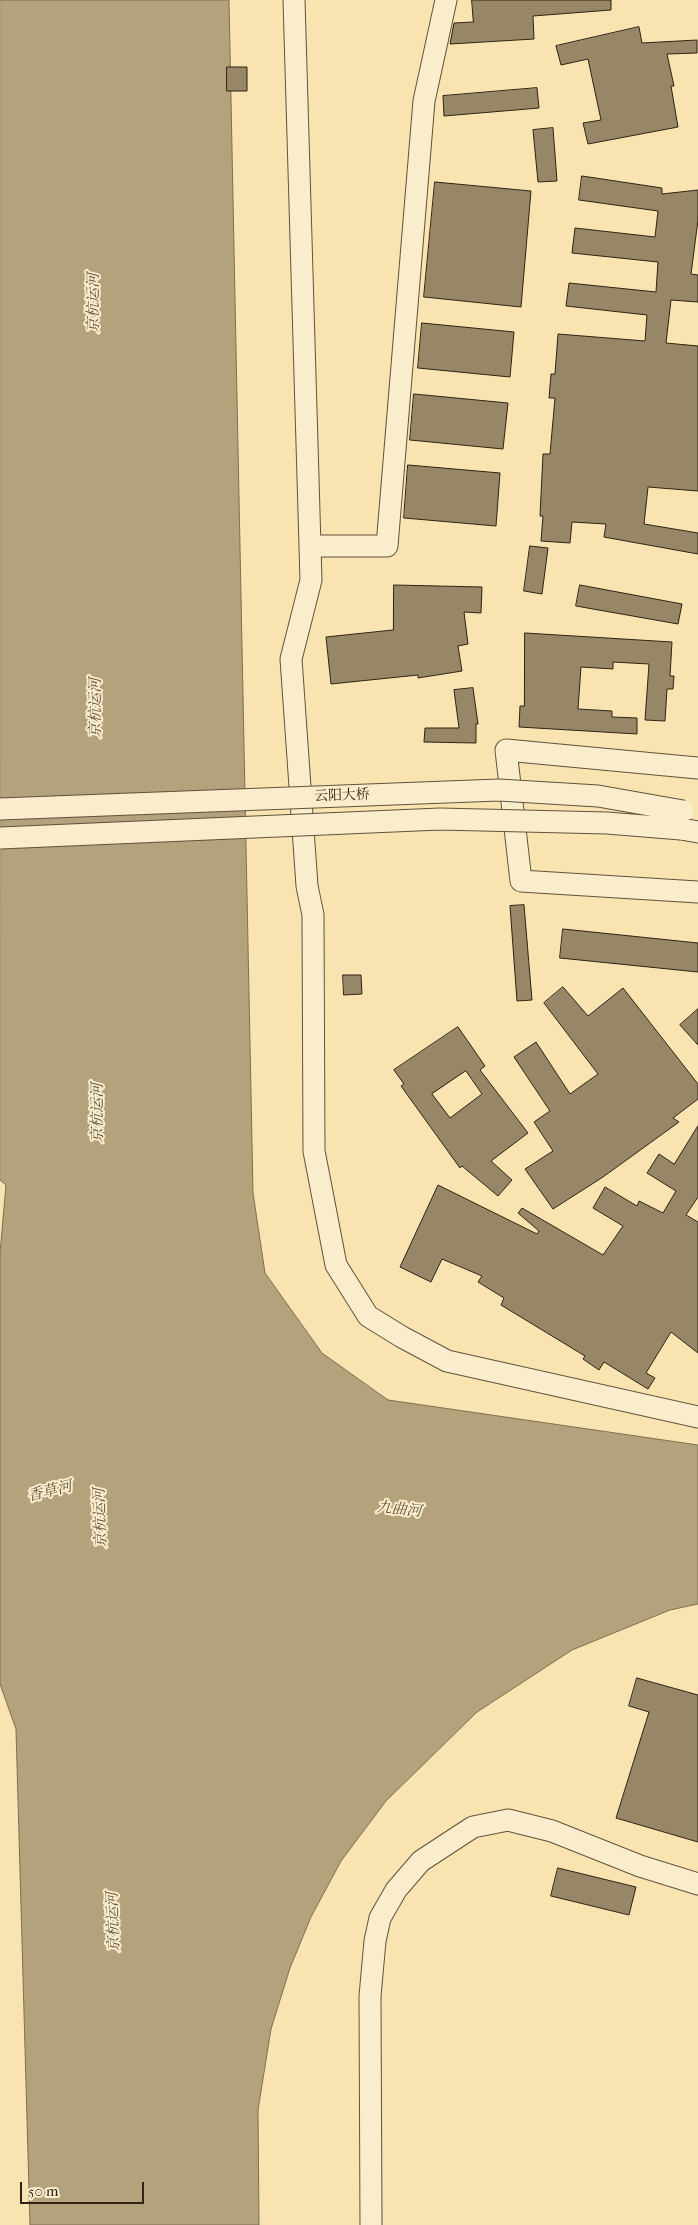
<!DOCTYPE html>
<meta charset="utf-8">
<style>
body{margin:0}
#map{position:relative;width:698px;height:2225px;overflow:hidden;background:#f8e3b1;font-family:"IM FELL French Canon",serif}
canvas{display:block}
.scale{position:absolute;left:20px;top:2182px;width:124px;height:22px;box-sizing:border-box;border:2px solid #2e2314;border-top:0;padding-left:6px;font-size:15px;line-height:18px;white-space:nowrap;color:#2e2314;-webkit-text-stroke:4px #faedcc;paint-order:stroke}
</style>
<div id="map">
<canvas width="698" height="2225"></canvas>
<div class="scale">50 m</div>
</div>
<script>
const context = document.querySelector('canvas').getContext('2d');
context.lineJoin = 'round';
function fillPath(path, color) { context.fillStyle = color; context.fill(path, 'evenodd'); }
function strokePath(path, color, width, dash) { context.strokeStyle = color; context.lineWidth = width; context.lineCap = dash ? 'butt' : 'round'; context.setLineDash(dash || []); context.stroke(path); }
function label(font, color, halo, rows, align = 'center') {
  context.font = font + ' "IM FELL French Canon","Noto Serif SC",serif'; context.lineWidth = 4; context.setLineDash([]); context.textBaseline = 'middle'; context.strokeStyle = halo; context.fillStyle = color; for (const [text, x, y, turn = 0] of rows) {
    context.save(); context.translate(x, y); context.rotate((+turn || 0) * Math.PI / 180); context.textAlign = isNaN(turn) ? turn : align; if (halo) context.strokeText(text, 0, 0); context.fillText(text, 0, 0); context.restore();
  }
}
const water = new Path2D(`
 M 0,0 L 229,0 L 253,1193 L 265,1273 L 322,1353 L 388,1400 L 698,1445 L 698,1604 L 670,1610 L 572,1650 L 477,1712 L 386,1801 L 341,1861 L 311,1917 L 290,1968 L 271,2029 L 258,2110 L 259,2225 L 30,2225 L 16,1729 L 0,1684 L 0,1253 L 6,1185 L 0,1180 Z`);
const building = new Path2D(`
 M 472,0 L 611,0 L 611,10 L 533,16 L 534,39 L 450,44 L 454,23 L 473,22 Z
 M 639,27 L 642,43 L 697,40 L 697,53 L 667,54 L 674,86 L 671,86 L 678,127 L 588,144 L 583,123 L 601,120 L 588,59 L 561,65 L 556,46 Z
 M 227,67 L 247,67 L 247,91 L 227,91 Z
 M 537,88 L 539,108 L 444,116 L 443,96 Z
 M 553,128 L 557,181 L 538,182 L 533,130 Z
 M 582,176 L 662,188 L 662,194 L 698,190 L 698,220 L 691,274 L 698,275 L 698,302 L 671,300 L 666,343 L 698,346 L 698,491 L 648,487 L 644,524 L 698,533 L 698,554 L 604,537 L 606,524 L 572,522 L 570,543 L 541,541 L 543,516 L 540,516 L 543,454 L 550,454 L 555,398 L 549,398 L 551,374 L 555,374 L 558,334 L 645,341 L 647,315 L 566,306 L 569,283 L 656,292 L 658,262 L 572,253 L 575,228 L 655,237 L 658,211 L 579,200 Z
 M 435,182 L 531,191 L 521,307 L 424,297 Z
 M 422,323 L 514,332 L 510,377 L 418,368 Z
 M 414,394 L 508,403 L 503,449 L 410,440 Z
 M 408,465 L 500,473 L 496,526 L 404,518 Z
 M 530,546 L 548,548 L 542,594 L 524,591 Z
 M 394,585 L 482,587 L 481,613 L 464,612 L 468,644 L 458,646 L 462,671 L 418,678 L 418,675 L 331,684 L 326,637 L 393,630 Z
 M 580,585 L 682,604 L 678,624 L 576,606 Z
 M 525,633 L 672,642 L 670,676 L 674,676 L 673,689 L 667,689 L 665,721 L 645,720 L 649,664 L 613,662 L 613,669 L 581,667 L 578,709 L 612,711 L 612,717 L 637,718 L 637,734 L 519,727 L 520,706 L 524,706 Z
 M 473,688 L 478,724 L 476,724 L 476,743 L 424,742 L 425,728 L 459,728 L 454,690 Z
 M 524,905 L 532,1000 L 517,1001 L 510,906 Z
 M 563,929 L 698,943 L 698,972 L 560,958 Z
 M 343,975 L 361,975 L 362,994 L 344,995 Z
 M 563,987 L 588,1016 L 623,988 L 698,1084 L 698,1099 L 673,1118 L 679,1122 L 603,1177 L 553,1209 L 525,1169 L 553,1151 L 534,1122 L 550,1111 L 514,1057 L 536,1042 L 570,1094 L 598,1074 L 544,1003 Z
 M 698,1009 L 698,1045 L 680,1025 Z
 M 458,1027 L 485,1066 L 480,1070 L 528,1133 L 491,1161 L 512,1180 L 498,1196 L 462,1166 L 460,1168 L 401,1086 L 404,1084 L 394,1070 ZM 466,1071 L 482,1094 L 450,1118 L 432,1094 Z
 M 698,1126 L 698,1197 L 686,1215 L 698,1222 L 698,1353 L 671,1332 L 646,1373 L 655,1378 L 648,1389 L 604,1362 L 599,1370 L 583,1359 L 585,1356 L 501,1305 L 504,1298 L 478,1282 L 482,1276 L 442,1259 L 431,1282 L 400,1267 L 438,1185 L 537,1234 L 539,1231 L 518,1213 L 522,1208 L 603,1255 L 623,1226 L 593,1208 L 605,1187 L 637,1206 L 639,1201 L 663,1213 L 676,1191 L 647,1173 L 659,1154 L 674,1164 Z
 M 637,1678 L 698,1695 L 698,1842 L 616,1818 L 649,1712 L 629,1706 Z
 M 558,1868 L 636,1887 L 629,1915 L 551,1896 Z`);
const minor = new Path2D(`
 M 294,0 L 311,580 L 291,659 L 307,886 L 313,915 L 314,1151 L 336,1265 L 368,1316 L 402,1337 L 447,1361 L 698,1417
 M 310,546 L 387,546 L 424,101 L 446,0
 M 698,768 L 506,750 L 521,881 L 698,892
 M 681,829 L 698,832
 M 371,2225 L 370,1996 L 375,1941 L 380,1918 L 396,1890 L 421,1861 L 473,1827 L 508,1820 L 552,1831 L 640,1866 L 698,1884`);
const minorBridge = new Path2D(`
 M 0,809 L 499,790 L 598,796 L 683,811
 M 0,838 L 440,819 L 607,823 L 681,829`);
const streetNames = [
 ["云阳大桥",342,796,-2]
];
const waterNames = [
 ["京杭运河",94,303,-90],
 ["京杭运河",96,708,-90],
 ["京杭运河",98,1113,-90],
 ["香草河",50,1492,-14],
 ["九曲河",399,1510,6],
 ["京杭运河",101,1518,-92],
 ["京杭运河",114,1922,-92]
];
fillPath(water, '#b3a27c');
strokePath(water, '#7e6f52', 1);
fillPath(building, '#978766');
strokePath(building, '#2e2314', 1);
strokePath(minor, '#60533b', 23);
strokePath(minor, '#faedcc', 21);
strokePath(minorBridge, '#60533b', 23, []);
strokePath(minorBridge, '#faedcc', 21);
label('14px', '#2e2314', '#faedcc', streetNames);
label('italic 15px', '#5d4f38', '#faedcc', waterNames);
</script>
